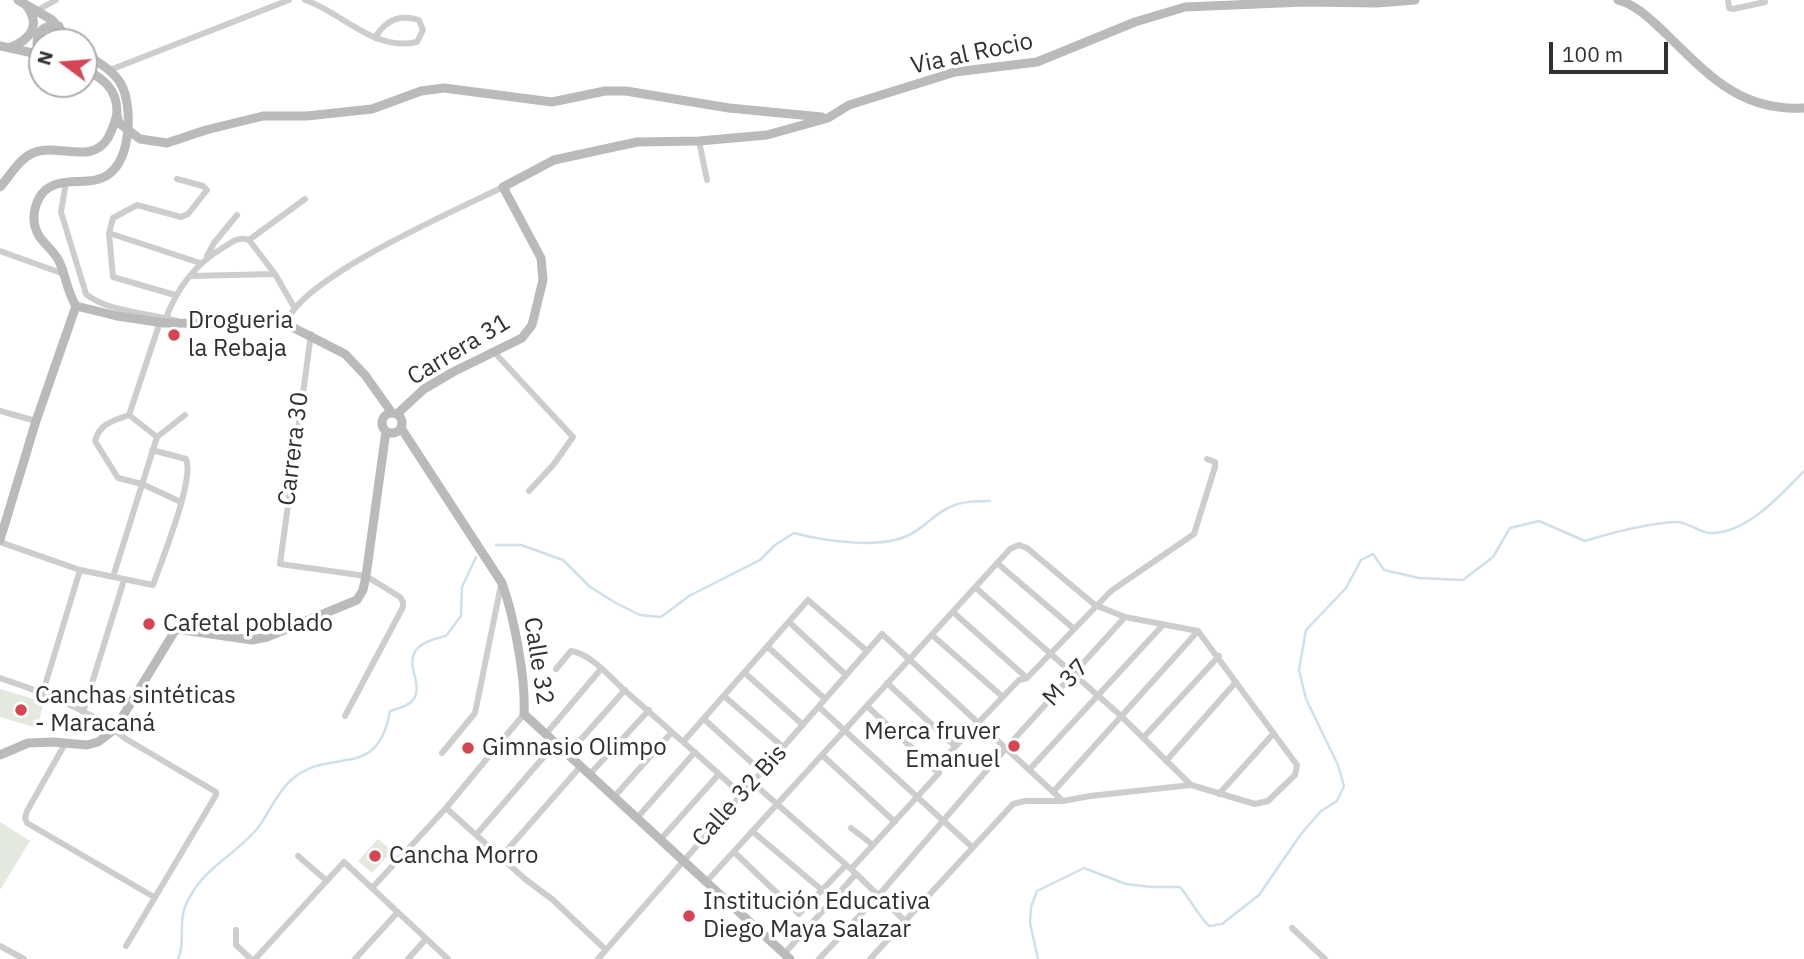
<!DOCTYPE html>
<meta charset="utf-8">
<style>
body{margin:0}
#map{position:relative;width:1804px;height:959px;overflow:hidden;background:#fff;font-family:"IBM Plex Sans",sans-serif}
canvas{display:block}
.north{position:absolute;left:28px;top:28px;width:70px;height:70px;box-sizing:border-box;background:#fff;border:2px solid #acacac;border-radius:50%;rotate:286deg;font-size:19px;font-weight:700;line-height:28px;text-align:center;color:#303030}
.north::after{content:'';display:block;margin:auto;width:24px;height:32px;background:#d54554;clip-path:polygon(50% 0,100% 100%,50% 72%,0 100%)}
.scale{position:absolute;left:1549px;top:42px;width:119px;height:32px;box-sizing:border-box;border:4px solid #303030;border-top:0;padding-left:9px;font-size:21px;line-height:24px;white-space:nowrap;color:#303030;-webkit-text-stroke:5px #fff;paint-order:stroke}
</style>
<div id="map">
<canvas width="1804" height="959"></canvas>
<div class="north">N</div>
<div class="scale">100 m</div>
</div>
<script>
const context = document.querySelector('canvas').getContext('2d');
context.lineJoin = 'round';
function fillPath(path, color) { context.fillStyle = color; context.fill(path, 'evenodd'); }
function strokePath(path, color, width, dash) { context.strokeStyle = color; context.lineWidth = width; context.lineCap = dash ? 'butt' : 'round'; context.setLineDash(dash || []); context.stroke(path); }
function label(font, color, halo, rows, align = 'center') {
  context.font = font + ' "IBM Plex Sans",sans-serif'; context.lineWidth = 7; context.setLineDash([]); context.textBaseline = 'middle'; context.strokeStyle = halo; context.fillStyle = color; for (const [text, x, y, turn = 0] of rows) {
    context.save(); context.translate(x, y); context.rotate((+turn || 0) * Math.PI / 180); context.textAlign = isNaN(turn) ? turn : align; if (halo) context.strokeText(text, 0, 0); context.fillText(text, 0, 0); context.restore();
  }
}
const green = new Path2D(`
 M 0,689 L 44,702 L 37,728 L 0,717 Z
 M 0,822 L 30,841 L 0,890 Z
 M 378,839 L 392,851 L 372,873 L 358,861 Z`);
const stream = new Path2D(`
 M 496,545 L 521,545 L 563,560 L 590,587 L 616,603 L 640,615 L 661,617 L 689,596 L 760,560 L 775,545 L 794,533 C 824,541 879,549 907,536 C 923,529 933,515 948,508 C 961,501 976,501 990,501
 M 178,959 C 186,942 178,923 185,907 C 201,868 231,859 257,829 C 269,814 275,795 290,781 C 330,744 377,784 390,711 C 396,709 406,707 411,702 C 432,682 383,649 446,636 L 461,616 L 462,587 L 476,557
 M 1038,959 L 1030,923 L 1031,907 L 1037,891 L 1084,868 L 1126,884 L 1152,887 L 1180,887 C 1191,900 1197,914 1209,926 L 1222,924 L 1259,895 L 1301,834 L 1321,811 L 1337,801 L 1344,786 L 1338,765 L 1306,699 L 1299,670 L 1306,630 L 1346,588 L 1361,560 L 1373,554 L 1384,570 L 1419,578 L 1463,580 L 1493,557 L 1510,528 L 1539,521 L 1585,541 C 1614,532 1645,524 1675,522 C 1688,521 1699,533 1711,533 C 1746,534 1782,494 1804,471`);
const street = new Path2D(`
 M 305,0 C 343,13 374,52 417,42 L 423,30 L 419,20 C 400,14 385,20 375,38
 M 1728,0 L 1729,8 L 1733,9 L 1765,2
 M 38,10 L 56,0
 M 110,70 L 289,0
 M 699,141 L 707,180
 M 66,182 L 61,212 L 86,294 C 107,312 150,313 177,321
 M 109,233 L 200,263
 M 249,240 L 305,199
 M 0,251 L 64,274
 M 207,256 L 214,243 L 237,215
 M 190,276 L 275,274
 M 175,295 L 113,277 L 109,233 L 113,218 L 137,205 L 181,217 L 188,214 L 207,190 L 203,186 L 177,179
 M 165,321 C 176,289 195,264 224,247 C 232,242 239,236 249,240 L 275,274 L 294,307
 M 286,324 C 299,278 457,210 503,187
 M 311,334 L 280,564 L 366,576 L 400,597 L 403,602 L 403,607 L 345,716
 M 495,353 L 573,437 L 554,464 L 529,491
 M 0,411 L 36,421
 M 129,415 C 113,421 100,423 95,441 L 118,478 L 142,484 L 181,502
 M 129,415 L 160,322
 M 129,415 L 157,437
 M 0,542 L 80,570 L 153,585 C 161,562 195,479 186,459 L 152,450
 M 997,563 L 1073,628
 M 113,577 L 157,437 L 185,415
 M 976,588 L 1120,715 L 1191,785
 M 953,612 L 1027,678
 M 790,623 L 846,675
 M 932,635 L 1003,697
 M 768,647 L 825,699
 M 556,669 L 571,651 C 591,654 609,676 623,689 C 663,724 703,759 742,795
 M 745,673 L 803,725
 M 0,678 C 40,691 94,711 126,739 L 216,792 L 216,795 L 126,946
 M 887,683 L 955,746
 M 43,692 L 80,570
 M 724,696 L 783,747
 M 819,707 L 972,847
 M 83,712 L 124,580
 M 704,719 L 762,772
 M 545,735 L 601,669
 M 1143,738 L 1219,656
 M 66,742 L 27,811 L 25,818 L 27,823 L 154,897
 M 683,742 L 808,600 L 867,651
 M 442,753 L 475,713 L 501,585
 M 567,755 L 625,690
 M 822,755 L 895,822
 M 1166,761 L 1236,682
 M 934,769 L 1019,680 L 1027,678 L 1111,591 L 1194,534 L 1215,467 L 1215,462 L 1207,459
 M 1029,770 L 1162,626
 M 589,775 L 649,710
 M 753,783 L 851,869 L 906,922
 M 1053,792 L 1198,631
 M 1219,794 L 1273,734
 M 614,797 L 672,732
 M 446,808 L 525,879 L 553,900 L 606,950
 M 637,818 L 695,752
 M 851,828 L 873,845
 M 752,831 L 823,891
 M 476,835 L 555,744
 M 660,840 L 719,774
 M 734,852 L 799,914 L 846,865
 M 298,856 L 327,881
 M 501,857 L 580,767
 M 851,869 L 939,773 L 867,706
 M 706,882 L 1010,549 L 1019,545 L 1027,548 L 1095,605 L 1125,617 L 1198,631 L 1297,765 L 1295,775 L 1268,801 L 1255,804 L 1191,785 L 1090,796 L 1063,801 L 1025,801 L 1013,804 L 870,959
 M 372,888 L 446,808 L 524,714
 M 1292,928 L 1325,959
 M 236,930 L 236,945 L 251,959
 M 0,946 L 24,959
 M 784,954 L 856,874
 M 255,959 L 344,862 L 448,959
 M 355,959 L 397,913
 M 408,959 L 426,939
 M 598,959 L 882,634 L 1063,801
 M 819,959 L 878,896 L 1006,748 L 1125,617`);
const secondary = new Path2D(`
 M 18,0 L 52,20 L 72,42
 M 1618,0 C 1636,5 1649,18 1662,30 C 1706,72 1738,112 1804,108
 M 0,46 L 42,55
 M 9,48 C 30,40 42,26 26,5
 M 42,51 L 37,44 C 37,29 46,25 59,26
 M 117,115 L 119,123 L 140,139 L 167,143 L 206,130 L 263,116 L 307,116 L 372,109 L 421,91 L 444,88 L 552,102 L 605,91 L 626,91 L 729,108 L 822,117
 M 0,187 C 10,176 19,159 33,153 C 57,142 91,166 108,138 C 112,130 116,121 117,112 C 117,88 103,79 84,68
 M 76,306 L 117,316 L 164,323 L 286,324 L 345,354 L 365,375 L 392,413
 M 76,306 C 67,292 66,276 59,261 C 54,251 45,245 39,236 C 28,217 36,190 57,184 C 74,179 95,185 109,174 C 131,158 133,106 121,84 C 113,70 97,62 84,53
 M382 423a10 10 0 1 1 20 0a10 10 0 1 1-20 0Z
 M 397,414 L 424,389 L 453,372 L 522,338 L 532,325 L 543,280 L 541,258 L 503,187 L 554,160 L 637,142 L 699,141 L 767,135 L 828,118 L 849,105 L 955,72 L 1037,62 L 1135,22 L 1185,7 L 1305,2 L 1377,3 L 1415,0
 M 401,428 L 502,583 C 514,616 526,679 524,714 L 790,959
 M 0,540 L 36,421 L 76,306
 M 0,755 L 28,743 L 53,742 L 87,745 L 98,742 L 115,729 L 176,629 L 252,640 L 267,637 L 357,600 L 363,590 L 366,576 L 386,431`);
const markers = [
 [174,335,7,"#d54554"],
 [149,624,7,"#d54554"],
 [21,710,7,"#d54554"],
 [1014,746,7,"#d54554"],
 [468,748,7,"#d54554"],
 [375,856,7,"#d54554"],
 [689,916,7,"#d54554"]
];
const streetNames = [
 ["Via al Rocio",972,54,-12],
 ["Carrera 31",459,350,-31],
 ["Carrera 30",294,449,-83],
 ["Calle 32",538,661,81],
 ["M 37",1066,683,-47],
 ["Calle 32 Bis",740,796,-48]
];
const poiNames = [
 ["Drogueria",188,321],
 ["la Rebaja",188,349],
 ["Cafetal poblado",163,624],
 ["Canchas sintéticas",35,696],
 ["- Maracaná",35,724],
 ["Merca fruver",1000,732,"right"],
 ["Emanuel",1000,760,"right"],
 ["Gimnasio Olimpo",482,748],
 ["Cancha Morro",389,856],
 ["Institución Educativa",703,902],
 ["Diego Maya Salazar",703,930]
];
fillPath(green, '#e4e9dd');
strokePath(stream, '#cee0ea', 2.5);
strokePath(street, '#cdcdcd', 6);
strokePath(secondary, '#bababa', 9);
for (const [x, y, r, color] of markers) { const dot = new Path2D(); dot.arc(x, y, r, 0, 2 * Math.PI); context.fillStyle = color; context.fill(dot); strokePath(dot, '#fff', 2.5); }
label('24px', '#303030', '#fff', streetNames);
label('24px', '#303030', '#fff', poiNames, 'left');
</script>
